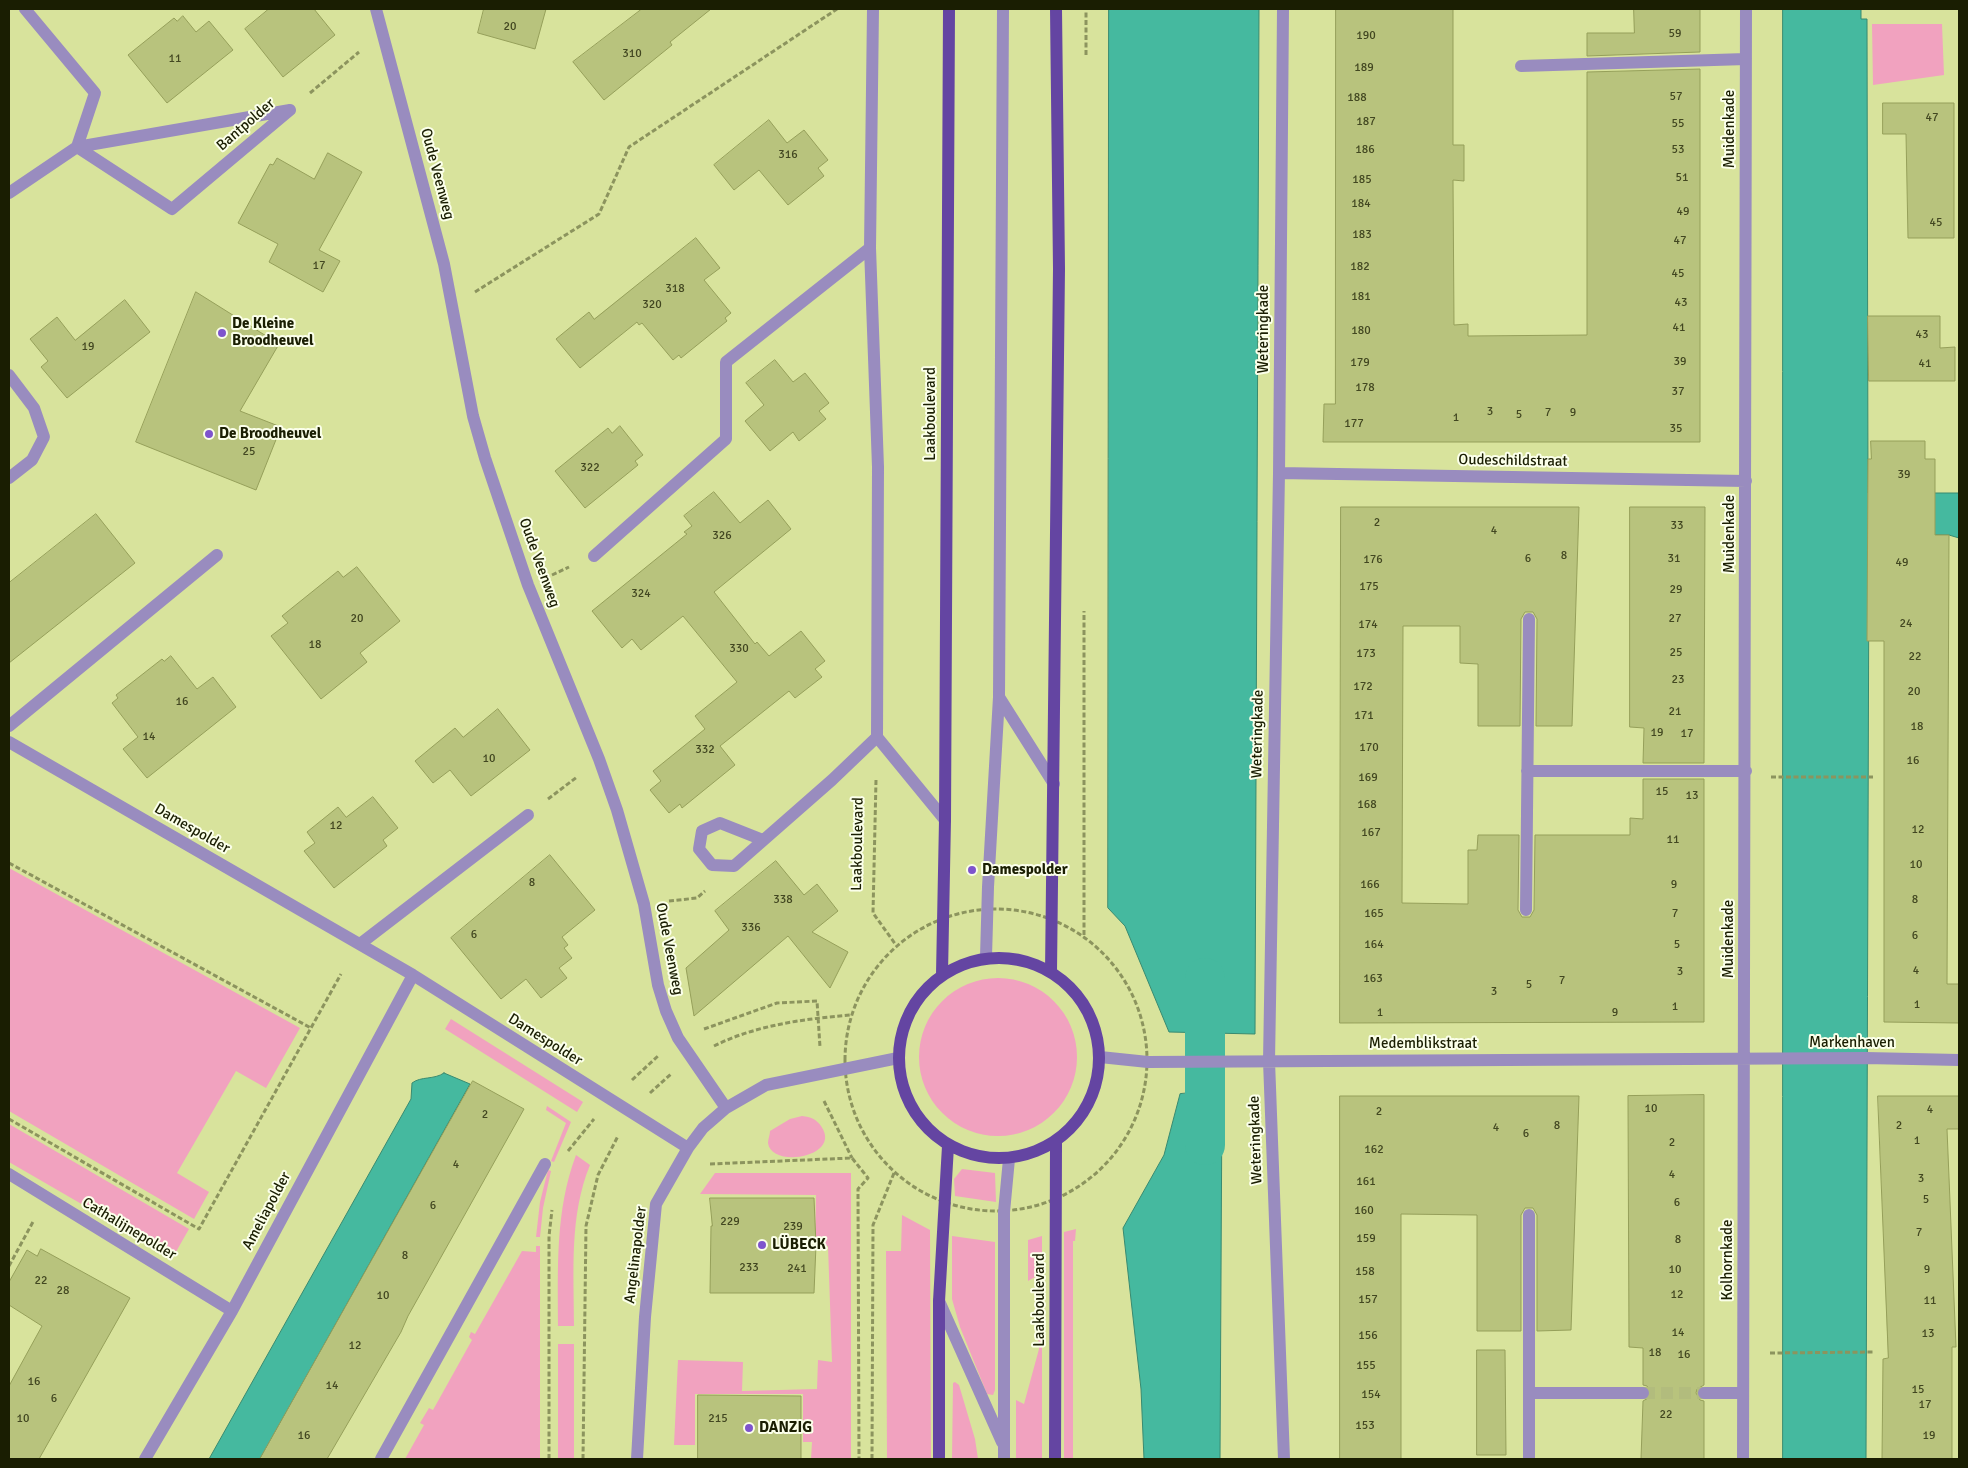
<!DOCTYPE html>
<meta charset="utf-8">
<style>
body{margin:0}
#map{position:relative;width:1968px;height:1468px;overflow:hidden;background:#d8e39c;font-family:Signika,sans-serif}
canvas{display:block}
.frame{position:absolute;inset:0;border:10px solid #1a1e02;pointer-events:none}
</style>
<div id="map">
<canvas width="1968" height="1468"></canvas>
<div class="frame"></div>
</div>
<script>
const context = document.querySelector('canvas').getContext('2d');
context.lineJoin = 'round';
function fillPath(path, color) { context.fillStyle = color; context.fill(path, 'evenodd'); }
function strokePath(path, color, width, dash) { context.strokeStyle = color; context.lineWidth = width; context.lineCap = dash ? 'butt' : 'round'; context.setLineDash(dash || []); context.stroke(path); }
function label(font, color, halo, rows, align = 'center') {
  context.font = font + ' Signika,sans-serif'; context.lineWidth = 4; context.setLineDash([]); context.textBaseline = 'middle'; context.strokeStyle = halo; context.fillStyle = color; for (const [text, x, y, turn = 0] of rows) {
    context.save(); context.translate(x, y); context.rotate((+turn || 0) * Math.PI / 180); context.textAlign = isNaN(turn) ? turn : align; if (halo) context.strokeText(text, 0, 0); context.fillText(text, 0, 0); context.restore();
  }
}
const green = new Path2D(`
 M 1872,24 L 1942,24 L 1944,75 L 1873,85 Z
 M 9,868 L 300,1028 L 266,1088 L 236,1071 L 177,1173 L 209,1192 L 194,1219 L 9,1111 Z
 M919 1057a79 79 0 1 1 158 0a79 79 0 1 1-158 0Z
 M 451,1019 L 583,1102 L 577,1112 L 445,1029 Z
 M 547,1106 L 571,1122 L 554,1162 L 551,1161 L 566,1123 L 546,1110 Z
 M 802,1116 C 811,1117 816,1119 821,1126 C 843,1157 771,1169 768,1143 C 768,1139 770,1135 770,1131 L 790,1119 Z
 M 9,1124 L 189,1229 L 173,1257 L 9,1162 Z
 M 576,1155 L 590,1165 C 569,1216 574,1272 574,1326 L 558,1326 C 558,1268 555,1211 576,1155 Z
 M 962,1169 L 995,1173 L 996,1202 L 955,1196 L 954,1179 Z
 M 548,1170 L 551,1171 L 543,1208 L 540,1237 L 536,1237 L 540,1202 Z
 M 715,1173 L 851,1173 L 851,1459 L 811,1459 L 812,1442 L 803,1442 L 803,1394 L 695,1394 L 695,1445 L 674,1445 L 678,1360 L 743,1362 L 742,1391 L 817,1389 L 818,1360 L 832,1362 L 828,1246 L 815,1247 L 816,1195 L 700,1194 Z
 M 902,1215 L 930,1230 L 931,1459 L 887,1459 L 886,1251 L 901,1251 Z
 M 1076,1229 L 1075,1241 L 1073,1241 L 1073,1459 L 1064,1459 L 1064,1232 Z
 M 952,1236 L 995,1242 L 995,1390 L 993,1395 L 987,1394 L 960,1327 L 952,1299 Z
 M 1042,1236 L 1042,1459 L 1016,1459 L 1016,1400 L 1024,1404 L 1039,1349 L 1035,1277 L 1028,1281 L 1028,1240 Z
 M 536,1246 L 540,1246 L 540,1459 L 405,1459 L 424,1425 L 420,1423 L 429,1408 L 433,1410 L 472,1340 L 469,1337 L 471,1332 L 475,1334 L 522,1251 L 536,1252 Z
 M 558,1344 L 574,1344 L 574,1459 L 558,1459 Z
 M 955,1382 L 959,1385 L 975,1439 L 978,1459 L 952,1459 L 953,1383 Z`);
const water = new Path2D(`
 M 1109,9 L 1259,9 L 1255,1034 L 1169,1032 L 1125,926 L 1108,908 Z
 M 1783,9 L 1861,9 L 1861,19 L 1867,19 L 1868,493 L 1959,493 L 1959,538 L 1949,535 L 1869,534 L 1866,1459 L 1783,1459 Z
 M 444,1073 L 470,1084 L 260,1459 L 209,1459 L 411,1099 L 412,1083 C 421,1076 434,1080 444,1073 Z
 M 1222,1090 L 1220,1459 L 1144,1459 L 1141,1389 L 1123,1228 L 1164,1155 L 1180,1094 Z`);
const canal = new Path2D(`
 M 1205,1145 L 1205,978`);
const building = new Path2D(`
 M 269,9 L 314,9 L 335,35 L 283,77 L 245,29 Z
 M 484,9 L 546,9 L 535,49 L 478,33 Z
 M 642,9 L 711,9 L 670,42 L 672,45 L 604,100 L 573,62 Z
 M 1336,9 L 1453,9 L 1453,145 L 1464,145 L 1464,181 L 1453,180 L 1454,325 L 1468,324 L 1468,336 L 1587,335 L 1587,72 L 1700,69 L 1700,442 L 1323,442 L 1324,404 L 1335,404 Z
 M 1634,9 L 1700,9 L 1700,52 L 1587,56 L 1587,33 L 1634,33 Z
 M 183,16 L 196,32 L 209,21 L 233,50 L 167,103 L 128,55 L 174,18 L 177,21 Z
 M 1883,103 L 1954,103 L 1954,238 L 1908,238 L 1906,134 L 1883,134 Z
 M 769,120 L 787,143 L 804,130 L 828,160 L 818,168 L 824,176 L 788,205 L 759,170 L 734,190 L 714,165 Z
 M 328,153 L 362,172 L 319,250 L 340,261 L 323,292 L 269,262 L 278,244 L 238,223 L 270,164 L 273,165 L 277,158 L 314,179 Z
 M 696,238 L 720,268 L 704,280 L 731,313 L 725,318 L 727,321 L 681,358 L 679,355 L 673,360 L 642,323 L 639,325 L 637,322 L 580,368 L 556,339 L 589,312 L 594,319 Z
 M 196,292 L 279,344 L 240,411 L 281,427 L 256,490 L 136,442 Z
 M 125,300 L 150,332 L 67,398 L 41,367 L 48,361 L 30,339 L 57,317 L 75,340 Z
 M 1868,316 L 1940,316 L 1940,348 L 1955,347 L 1955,381 L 1869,381 Z
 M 775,360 L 793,382 L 805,373 L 829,403 L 819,411 L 826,419 L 799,441 L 793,432 L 770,451 L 745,421 L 764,405 L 746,383 Z
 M 620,426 L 643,455 L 635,461 L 638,465 L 585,508 L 555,471 L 608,428 L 612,433 Z
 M 1871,441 L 1925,441 L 1925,459 L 1935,459 L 1935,535 L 1949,535 L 1947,984 L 1959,984 L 1959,1023 L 1884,1022 L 1884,641 L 1867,641 L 1868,459 L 1871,459 Z
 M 714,492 L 740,523 L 768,500 L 791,529 L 714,592 L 755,644 L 757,642 L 769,656 L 801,631 L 825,661 L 815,669 L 822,677 L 795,698 L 789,691 L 720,746 L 735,765 L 682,808 L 680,804 L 669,813 L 650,790 L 661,781 L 653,771 L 705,729 L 695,716 L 737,682 L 683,616 L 641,650 L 632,639 L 622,648 L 592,611 L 687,534 L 684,532 L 692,526 L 684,516 Z
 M 1341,507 L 1579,507 L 1572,726 L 1536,726 L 1537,619 L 1533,612 L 1525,612 L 1521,619 L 1520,726 L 1478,726 L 1478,664 L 1460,663 L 1460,626 L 1403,626 L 1402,903 L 1468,904 L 1468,850 L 1477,850 L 1478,835 L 1519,835 L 1518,910 L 1522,917 L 1530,917 L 1534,910 L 1535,835 L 1630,835 L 1630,818 L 1643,819 L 1643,779 L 1704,779 L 1704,1022 L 1340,1023 Z
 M 1630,507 L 1705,507 L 1704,763 L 1643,763 L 1644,728 L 1630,727 Z
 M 96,514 L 135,563 L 9,663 L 9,583 Z
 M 357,567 L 400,621 L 360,653 L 367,662 L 321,699 L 271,636 L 288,623 L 282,616 L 338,571 L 343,577 Z
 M 171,656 L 197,689 L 213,677 L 236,707 L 147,778 L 123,749 L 138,737 L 112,703 L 118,698 L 116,695 L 162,659 L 164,661 Z
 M 498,709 L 530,750 L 471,796 L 450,770 L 433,783 L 415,761 L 455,728 L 463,737 Z
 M 373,797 L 398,828 L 383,840 L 387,846 L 334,888 L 304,851 L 315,843 L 307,832 L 338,807 L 346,817 Z
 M 550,855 L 595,910 L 562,937 L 568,945 L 564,948 L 572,958 L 559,968 L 567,978 L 541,998 L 526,979 L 501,999 L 451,938 Z
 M 776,861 L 804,895 L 817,884 L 838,911 L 812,932 L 848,952 L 830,988 L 788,936 L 694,1016 L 686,968 L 729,930 L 715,911 Z
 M 473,1081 L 524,1109 L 408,1316 L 401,1332 L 327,1459 L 260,1459 Z
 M 1704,1095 L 1704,1385 L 1697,1389 L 1696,1393 L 1700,1400 L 1704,1401 L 1704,1459 L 1641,1459 L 1643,1401 L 1650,1397 L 1651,1393 L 1647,1386 L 1643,1385 L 1643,1348 L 1629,1347 L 1628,1096 Z
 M 1340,1096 L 1579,1096 L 1571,1330 L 1537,1331 L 1537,1215 L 1533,1208 L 1525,1208 L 1521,1215 L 1521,1331 L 1477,1331 L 1477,1215 L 1401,1214 L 1401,1459 L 1340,1459 Z
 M 1878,1096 L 1959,1096 L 1959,1129 L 1947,1129 L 1956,1347 L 1952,1347 L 1952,1459 L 1882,1459 L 1883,1359 L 1888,1358 Z
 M 710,1198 L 814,1198 L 816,1245 L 814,1293 L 710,1293 L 711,1226 L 712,1226 Z
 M 41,1249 L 130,1298 L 39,1459 L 9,1459 L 9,1386 L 42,1326 L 9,1305 L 9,1282 L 27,1250 L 37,1256 Z
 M 1477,1350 L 1505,1350 L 1506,1455 L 1477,1455 Z
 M 698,1395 L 801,1396 L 801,1459 L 698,1459 Z`);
const minorTunnel = new Path2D(`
 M 1643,1393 L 1704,1393`);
const path = new Path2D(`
 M 1086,55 L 1086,9
 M 310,93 L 359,52
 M 475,292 L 599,214 L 629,147 L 837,9
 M 552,575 L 569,567
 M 1771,777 L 1873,777
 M 876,780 L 873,913 L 896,945
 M 548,799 L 577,777
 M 9,863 L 311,1028
 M 669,901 L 697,898 L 705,891
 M845 1060a151 151 0 1 1 302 0a151 151 0 1 1-302 0Z
 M 1084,935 L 1084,611
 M 704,1029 L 777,1003 L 817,1001 L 820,1047
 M 714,1046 C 756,1025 804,1019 850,1015
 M 632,1080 L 658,1056
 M 650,1093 L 671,1074
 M 824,1101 L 852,1158
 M 9,1119 L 199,1229 L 341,974
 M 568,1151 L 594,1119
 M 710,1164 L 852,1158 L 868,1178 L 858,1189 L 859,1459
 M 9,1266 L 34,1220
 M 1770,1353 L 1874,1352
 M 549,1459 L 549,1236 L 552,1210
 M 583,1459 L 586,1226 L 598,1175 L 618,1136
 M 872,1459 L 873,1225 L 894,1173`);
const minor = new Path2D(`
 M 376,9 L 444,264 L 473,416 L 485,458 L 528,585 L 599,759 L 617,810 L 644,904 L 658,985 L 666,1011 L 678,1038 L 726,1108
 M 873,9 L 870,248 L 878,467 L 877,737 L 945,820
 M 1283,9 L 1279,473 L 1269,1061 L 1284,1459
 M 1521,66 L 1746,59
 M 290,110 L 172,209 L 77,147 Z
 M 9,193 L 77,147 L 95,93 L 25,9
 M 9,375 L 34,408 L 44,437 L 32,460 L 9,478
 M 1279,473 L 1746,481
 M 594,556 L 726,439 L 726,362 L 870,248
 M 999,697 L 1054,784
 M 9,726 L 217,555
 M 9,742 L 413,975 L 688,1148
 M 1527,771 L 1746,771
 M 763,840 L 720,823 L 702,831 L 699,849 L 712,865 L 734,866 L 832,780 L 877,737
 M 1526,910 L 1529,619
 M 360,944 L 528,815
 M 986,957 L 988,887 L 999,697 L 1003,9
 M 1100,1057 L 1148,1062 L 1866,1058 L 1959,1060
 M 9,1174 L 232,1311
 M 939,1301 L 1002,1442
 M 1529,1393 L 1643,1393
 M 1704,1393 L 1743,1393
 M 145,1459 L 232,1311 L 413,975
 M 381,1459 L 545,1164
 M 637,1459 L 645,1317 L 656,1204 L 688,1148 L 703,1128 L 726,1108 L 766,1085 L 898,1058
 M 1004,1459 L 1004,1212 L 1009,1159
 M 1529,1459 L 1529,1215
 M 1743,1459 L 1746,9`);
const major = new Path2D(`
 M899 1058a100 100 0 1 1 200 0a100 100 0 1 1-200 0Z
 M 1051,971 L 1059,269 L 1056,9
 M 942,974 L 945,820 L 949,9
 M 939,1459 L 939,1301 L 948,1146
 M 1055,1459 L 1056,1142`);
const markers = [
 [222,333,5,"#7e54cd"],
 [209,434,5,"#7e54cd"],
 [972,870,5,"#7e54cd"],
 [762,1245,5,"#7e54cd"],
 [749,1428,5,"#7e54cd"]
];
const numberNames = [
 ["20",510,27],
 ["59",1675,34],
 ["190",1366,36],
 ["310",632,54],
 ["11",175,59],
 ["189",1364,68],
 ["57",1676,97],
 ["188",1357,98],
 ["47",1932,118],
 ["187",1366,122],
 ["55",1678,124],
 ["186",1365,150],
 ["53",1678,150],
 ["316",788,155],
 ["51",1682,178],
 ["185",1362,180],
 ["184",1361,204],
 ["49",1683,212],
 ["45",1936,223],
 ["183",1362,235],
 ["47",1680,241],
 ["17",319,266],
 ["182",1360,267],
 ["45",1678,274],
 ["318",675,289],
 ["181",1361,297],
 ["43",1681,303],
 ["320",652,305],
 ["41",1679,328],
 ["180",1361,331],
 ["43",1922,335],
 ["19",88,347],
 ["39",1680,362],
 ["179",1360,363],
 ["41",1925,364],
 ["178",1365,388],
 ["37",1678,392],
 ["3",1490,412],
 ["7",1548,413],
 ["9",1573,413],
 ["5",1519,415],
 ["1",1456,418],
 ["177",1354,424],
 ["35",1676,429],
 ["25",249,452],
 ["322",590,468],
 ["39",1904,475],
 ["2",1377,523],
 ["33",1677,526],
 ["4",1494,531],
 ["326",722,536],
 ["8",1564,556],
 ["6",1528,559],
 ["31",1674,559],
 ["176",1373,560],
 ["49",1902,563],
 ["175",1369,587],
 ["29",1676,590],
 ["324",641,594],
 ["20",357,619],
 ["27",1675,619],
 ["24",1906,624],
 ["174",1368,625],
 ["18",315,645],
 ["330",739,649],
 ["25",1676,653],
 ["173",1366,654],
 ["22",1915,657],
 ["23",1678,680],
 ["172",1363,687],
 ["20",1914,692],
 ["16",182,702],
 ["21",1675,712],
 ["171",1364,716],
 ["18",1917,727],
 ["19",1657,733],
 ["17",1687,734],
 ["14",149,737],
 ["170",1369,748],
 ["332",705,750],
 ["10",489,759],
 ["16",1913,761],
 ["169",1368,778],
 ["15",1662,792],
 ["13",1692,796],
 ["168",1367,805],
 ["12",336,826],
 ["12",1918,830],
 ["167",1371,833],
 ["11",1673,840],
 ["10",1916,865],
 ["8",532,883],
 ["166",1370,885],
 ["9",1674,885],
 ["338",783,900],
 ["8",1915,900],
 ["165",1374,914],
 ["7",1675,914],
 ["336",751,928],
 ["6",474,935],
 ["6",1915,936],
 ["164",1374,945],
 ["5",1677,945],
 ["4",1916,971],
 ["3",1680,972],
 ["163",1373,979],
 ["7",1562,981],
 ["5",1529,985],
 ["3",1494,992],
 ["1",1917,1005],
 ["1",1675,1007],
 ["1",1380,1013],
 ["9",1615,1013],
 ["10",1651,1109],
 ["4",1930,1110],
 ["2",1379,1112],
 ["2",485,1115],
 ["8",1557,1126],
 ["2",1899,1126],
 ["4",1496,1128],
 ["6",1526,1134],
 ["1",1917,1141],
 ["2",1672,1143],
 ["162",1374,1150],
 ["4",456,1165],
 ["4",1672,1175],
 ["3",1921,1179],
 ["161",1366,1182],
 ["5",1926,1200],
 ["6",1677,1203],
 ["6",433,1206],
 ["160",1364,1211],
 ["229",730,1222],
 ["239",793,1227],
 ["7",1919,1233],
 ["159",1366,1239],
 ["8",1678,1240],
 ["8",405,1256],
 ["233",749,1268],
 ["241",797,1269],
 ["10",1675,1270],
 ["9",1927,1270],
 ["158",1365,1272],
 ["22",41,1281],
 ["28",63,1291],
 ["12",1677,1295],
 ["10",383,1296],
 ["157",1368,1300],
 ["11",1930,1301],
 ["14",1678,1333],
 ["13",1928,1334],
 ["156",1368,1336],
 ["12",355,1346],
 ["18",1655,1353],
 ["16",1684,1355],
 ["155",1366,1366],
 ["16",34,1382],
 ["14",332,1386],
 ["15",1918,1390],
 ["154",1371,1395],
 ["6",54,1399],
 ["17",1925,1405],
 ["22",1666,1415],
 ["10",23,1419],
 ["215",718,1419],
 ["153",1365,1426],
 ["16",304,1436],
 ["19",1929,1436]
];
const streetNames = [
 ["Bantpolder",246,125,-41],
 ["Muidenkade",1730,129,-90],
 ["Oude Veenweg",437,174,75],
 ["Weteringkade",1264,329,-90],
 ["Laakboulevard",931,414,-90],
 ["Oudeschildstraat",1513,461,1],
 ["Muidenkade",1730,534,-90],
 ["Oude Veenweg",539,563,70],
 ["Weteringkade",1258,734,-89],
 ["Damespolder",192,829,30],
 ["Laakboulevard",858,844,-89],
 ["Muidenkade",1729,939,-90],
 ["Oude Veenweg",669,949,79],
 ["Damespolder",545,1040,32],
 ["Markenhaven",1852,1043],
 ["Medemblikstraat",1423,1044],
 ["Weteringkade",1256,1140,-92],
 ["Ameliapolder",267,1211,-62],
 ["Cathalijnepolder",129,1229,31],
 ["Angelinapolder",636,1255,-83],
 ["Kolhornkade",1728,1260,-90],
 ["Laakboulevard",1040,1300,-90]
];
const poiNames = [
 ["De Kleine",232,324],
 ["Broodheuvel",232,341],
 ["De Broodheuvel",219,434],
 ["Damespolder",982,870],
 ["LÜBECK",772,1245],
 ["DANZIG",759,1428]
];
fillPath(green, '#f1a2bf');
fillPath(water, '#45b99f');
strokePath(water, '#388a70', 1);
strokePath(canal, '#45b99f', 40);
fillPath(building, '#b8c37d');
strokePath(building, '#959f5a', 1);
strokePath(minorTunnel, '#b2bc7d', 12, [12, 6]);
strokePath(path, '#8c945e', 3, [5, 2.5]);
strokePath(minor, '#998cbf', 12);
strokePath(major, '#6445a2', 12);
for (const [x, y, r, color] of markers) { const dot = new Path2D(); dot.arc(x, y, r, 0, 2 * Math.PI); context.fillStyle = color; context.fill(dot); strokePath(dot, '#fbffea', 2); }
label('12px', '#424721', null, numberNames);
label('15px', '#1a1e02', '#fbffea', streetNames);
label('bold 15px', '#1a1e02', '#fbffea', poiNames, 'left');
</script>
